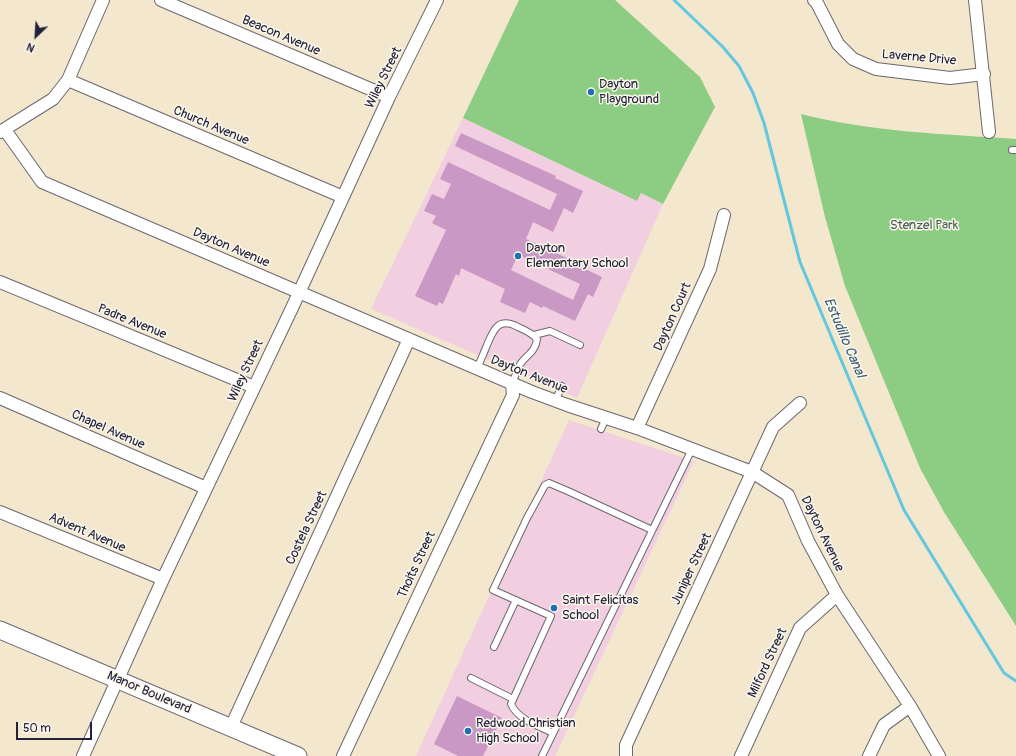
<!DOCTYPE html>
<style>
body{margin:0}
#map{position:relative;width:1016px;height:756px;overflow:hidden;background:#f3e7ce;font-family:Pangolin,sans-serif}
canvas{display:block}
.north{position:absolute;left:16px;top:16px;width:40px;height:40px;-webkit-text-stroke:3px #fbf7ec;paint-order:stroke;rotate:205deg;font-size:11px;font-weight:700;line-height:16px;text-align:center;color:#22223b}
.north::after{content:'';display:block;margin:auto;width:14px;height:18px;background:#22223b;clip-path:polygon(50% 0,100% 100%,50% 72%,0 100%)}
.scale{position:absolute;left:16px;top:722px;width:76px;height:18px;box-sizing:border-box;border:2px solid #22223b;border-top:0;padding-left:5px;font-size:12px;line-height:14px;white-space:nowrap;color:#22223b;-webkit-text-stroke:3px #fbf7ec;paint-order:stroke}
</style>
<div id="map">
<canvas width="1016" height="756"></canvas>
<div class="north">N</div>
<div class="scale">50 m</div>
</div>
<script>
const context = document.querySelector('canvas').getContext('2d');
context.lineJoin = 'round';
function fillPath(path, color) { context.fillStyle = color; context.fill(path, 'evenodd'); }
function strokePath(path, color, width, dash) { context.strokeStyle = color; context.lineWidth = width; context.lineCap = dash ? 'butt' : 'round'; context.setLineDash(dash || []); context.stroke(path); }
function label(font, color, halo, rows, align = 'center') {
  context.font = font + ' Pangolin,sans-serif'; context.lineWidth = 3; context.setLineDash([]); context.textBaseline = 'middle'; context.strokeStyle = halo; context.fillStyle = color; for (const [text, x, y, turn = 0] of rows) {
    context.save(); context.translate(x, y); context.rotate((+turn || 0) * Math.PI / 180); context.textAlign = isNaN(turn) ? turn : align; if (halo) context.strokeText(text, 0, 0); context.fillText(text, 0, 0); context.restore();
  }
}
const built = new Path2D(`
 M 463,118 L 637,201 L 641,193 L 663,204 L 577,398 L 371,309 Z
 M 569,420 L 694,461 L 555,756 L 416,756 Z`);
const green = new Path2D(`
 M 519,0 L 615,0 L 700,77 L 715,107 L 663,204 L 641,193 L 637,201 L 463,118 Z
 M 801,114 C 871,132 944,134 1016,139 L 1016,626 L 944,512 L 920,468 L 845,286 L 825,217 Z`);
const stream = new Path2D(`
 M 674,0 L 722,46 L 739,66 L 753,93 L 764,123 L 800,262 L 904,510 L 1004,673 L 1016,681`);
const building = new Path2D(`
 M 461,133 L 556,176 L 555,178 L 583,191 L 573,213 L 564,208 L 553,232 L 533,222 L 526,239 L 580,264 L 579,266 L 602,277 L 593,297 L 588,294 L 575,321 L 543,306 L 542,308 L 530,302 L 525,313 L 500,302 L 505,289 L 461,268 L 459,276 L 456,274 L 443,304 L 439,302 L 437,306 L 415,296 L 446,230 L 432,223 L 436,216 L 424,211 L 432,194 L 444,199 L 451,184 L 440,179 L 448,162 L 550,210 L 557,194 L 455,146 ZM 518,255 L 580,284 L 573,300 L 511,270 Z
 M 457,696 L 502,718 L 483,756 L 458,756 L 434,744 Z`);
const lane = new Path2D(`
 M 1012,150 L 1016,150
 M 534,335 L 550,331 L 580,345
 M 477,369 C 480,361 484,353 487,345 C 494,328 499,317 518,327 C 525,330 532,333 537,339 C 536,351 527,355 521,363 C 517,369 515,377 512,384
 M 555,401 L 562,386
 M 601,429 L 606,418
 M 494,647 L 516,600
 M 471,678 L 513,699
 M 553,733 C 539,726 518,720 511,704 L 551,616 L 493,590 L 527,518 L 545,485 L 549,483 L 570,492 L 652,530
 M 542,756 L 692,449`);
const street = new Path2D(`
 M 161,0 L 389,97
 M 814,0 L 817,3 L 838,44 L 853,59 L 876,69 L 950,78 L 984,74
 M 975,0 L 989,132
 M 68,80 L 343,197
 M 5,130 L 42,182 L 532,392 L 567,405 L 637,428 L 752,472 L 788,495 L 808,541 L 837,595 L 910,706 L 939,756
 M 0,132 L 53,99 L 68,80 L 103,0
 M 0,282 L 254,387
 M 0,398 L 206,488
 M 637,428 L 710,269 L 724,215
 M 0,512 L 163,579
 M 231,727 L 409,339
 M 83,756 L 163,579 L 292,308 L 389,97 L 437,0
 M 343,756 L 513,395 L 512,384
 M 626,756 L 626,745 L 773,427 L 800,403
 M 741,756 L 800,628 L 837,595
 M 869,756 L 884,725 L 910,706`);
const secondary = new Path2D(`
 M 0,630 L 298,756`);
const markers = [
 [591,92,4,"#1f6fb2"],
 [518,256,4,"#1f6fb2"],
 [554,608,4,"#1f6fb2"],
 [468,731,4,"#1f6fb2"]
];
const streetNames = [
 ["Beacon Avenue",281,36,23],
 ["Laverne Drive",919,58,5],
 ["Wiley Street",384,78,-64],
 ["Church Avenue",211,126,23],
 ["Dayton Avenue",231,248,23],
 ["Dayton Court",673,317,-66],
 ["Padre Avenue",132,322,22],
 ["Wiley Street",246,371,-65],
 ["Dayton Avenue",529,375,22],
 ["Chapel Avenue",108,430,24],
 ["Costela Street",307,528,-65],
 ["Advent Avenue",87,533,23],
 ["Dayton Avenue",822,534,64],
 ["Thoits Street",417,565,-65],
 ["Juniper Street",692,569,-65],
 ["Milford Street",768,663,-65],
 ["Manor Boulevard",149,693,23]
];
const poiNames = [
 ["Dayton",599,85],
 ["Playground",599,100],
 ["Dayton",526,249],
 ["Elementary School",526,264],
 ["Saint Felicitas",562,601],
 ["School",562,616],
 ["Redwood Christian",476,724],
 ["High School",476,739]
];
const parkNames = [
 ["Stenzel Park",924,226]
];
const waterNames = [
 ["Estudillo Canal",844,338,67]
];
fillPath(built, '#f2cfe0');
fillPath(green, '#8dcc83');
strokePath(stream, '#62c8df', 3);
fillPath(building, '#ca98c4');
strokePath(lane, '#6b676e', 8);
strokePath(street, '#6b676e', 14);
strokePath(secondary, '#6b676e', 19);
strokePath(lane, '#fff', 6);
strokePath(street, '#fff', 12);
strokePath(secondary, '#fff', 17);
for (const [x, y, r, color] of markers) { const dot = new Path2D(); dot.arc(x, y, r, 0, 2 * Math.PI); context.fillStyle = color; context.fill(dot); strokePath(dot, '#fbf7ec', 1.5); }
label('13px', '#22223b', '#fbf7ec', streetNames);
label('13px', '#22223b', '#fbf7ec', poiNames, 'left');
label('13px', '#475e54', '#fbf7ec', parkNames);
label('italic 14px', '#385c74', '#fbf7ec', waterNames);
</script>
